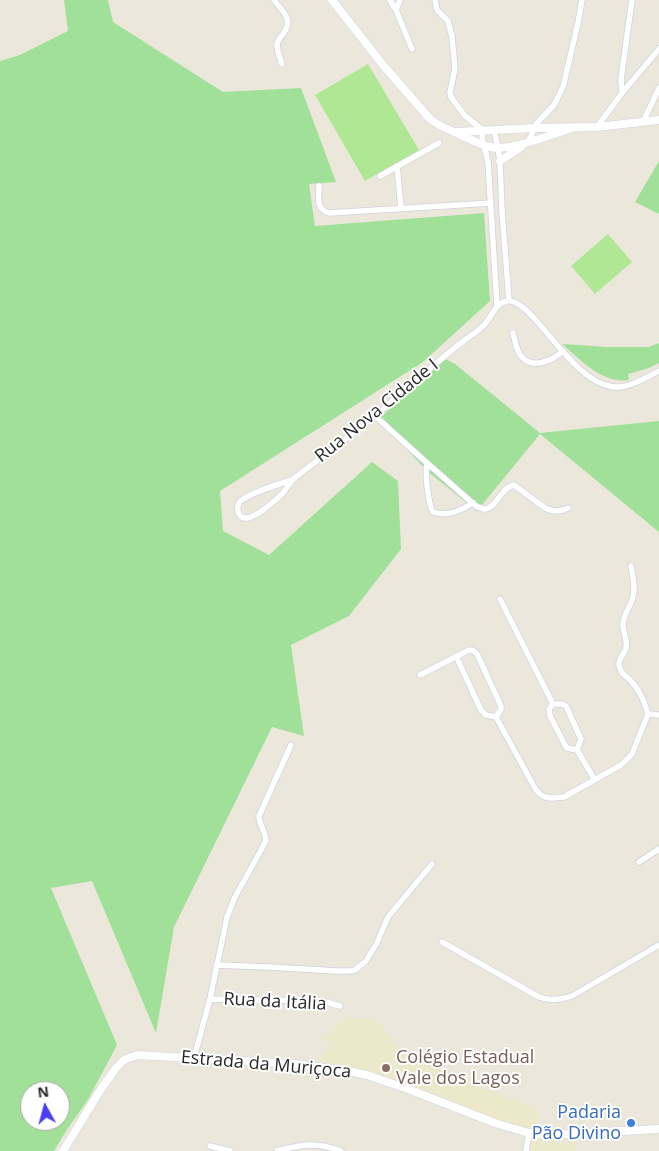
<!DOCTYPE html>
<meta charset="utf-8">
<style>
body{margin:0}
#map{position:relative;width:659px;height:1151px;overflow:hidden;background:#ebe8db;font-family:"Open Sans",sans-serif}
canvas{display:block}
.north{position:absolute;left:20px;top:1081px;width:50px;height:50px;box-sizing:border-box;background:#fff;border:1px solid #a9a9a9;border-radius:50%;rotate:353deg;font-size:14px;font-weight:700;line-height:20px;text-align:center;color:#292929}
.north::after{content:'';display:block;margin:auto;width:18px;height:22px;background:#4a3ff3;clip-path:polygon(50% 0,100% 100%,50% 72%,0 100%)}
</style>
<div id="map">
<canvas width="659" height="1151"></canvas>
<div class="north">N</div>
</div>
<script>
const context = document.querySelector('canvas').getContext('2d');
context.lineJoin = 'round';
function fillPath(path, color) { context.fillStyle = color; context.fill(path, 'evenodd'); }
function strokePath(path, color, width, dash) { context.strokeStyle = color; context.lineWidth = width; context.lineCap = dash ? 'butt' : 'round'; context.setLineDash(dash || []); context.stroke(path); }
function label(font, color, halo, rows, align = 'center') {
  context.font = font + ' "Open Sans",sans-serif'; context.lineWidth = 4; context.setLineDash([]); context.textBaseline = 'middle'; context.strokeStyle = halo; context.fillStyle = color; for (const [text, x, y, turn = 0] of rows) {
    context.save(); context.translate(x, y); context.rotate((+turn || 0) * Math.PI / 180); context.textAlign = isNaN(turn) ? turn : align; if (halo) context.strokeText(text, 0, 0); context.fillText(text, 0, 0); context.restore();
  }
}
const education = new Path2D(`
 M 348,1017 L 378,1021 L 405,1056 L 539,1110 L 534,1131 L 317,1062 L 329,1045 L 323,1039 Z
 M 541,1139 L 543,1143 L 576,1142 L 575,1150 L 578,1150 L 578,1151 L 531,1151 L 532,1140 Z`);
const green = new Path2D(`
 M 64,0 L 108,0 L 113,22 L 223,92 L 301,88 L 336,182 L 309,184 L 315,226 L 484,213 L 490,301 L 423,362 L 220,491 L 223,531 L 269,555 L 372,462 L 398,481 L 401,549 L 349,616 L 291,645 L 304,736 L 272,727 L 174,927 L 156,1033 L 92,881 L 51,888 L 117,1045 L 89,1098 L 66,1131 L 54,1151 L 0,1151 L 0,61 L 20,55 L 68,31 ZM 30,1091 L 60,1091 L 60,1121 L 30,1121 Z
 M 659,161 L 659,214 L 635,202 Z
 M 659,343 L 659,363 L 649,368 L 628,374 L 629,380 C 602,384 581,360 562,344 L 607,347 L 649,347 Z
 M 444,358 L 455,364 L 540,433 L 659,421 L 659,532 L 540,434 L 477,511 L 427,471 L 379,419 Z`);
const pitch = new Path2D(`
 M 368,64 L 419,150 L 365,181 L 315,95 Z
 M 608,234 L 632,262 L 595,294 L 571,266 Z`);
const street = new Path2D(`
 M 274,0 C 283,12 294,19 283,34 C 281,37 278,40 277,44 C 277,51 280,58 282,64
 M 390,0 L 396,10 L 412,49
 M 435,0 L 437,10 L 448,21 L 452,37 L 455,68 L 450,93 L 451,97 L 465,116 L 483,130 L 482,138 L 488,162 L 497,305
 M 396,10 L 400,0
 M 622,93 L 621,79 L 632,0
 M 643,122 L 659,88
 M 597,127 L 622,93 L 659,49
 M 494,130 L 498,148 L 500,161 L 502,211 L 509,300
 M 528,142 L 537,123 L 554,105 L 563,87 L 578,23 L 582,0
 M 397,166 L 401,208
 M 380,176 L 439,143
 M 319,186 C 319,198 315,208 329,213 L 491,203
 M 513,333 C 515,340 516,350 521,356 C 532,370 552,361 563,351
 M 375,416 L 427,463 L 477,507 C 479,507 484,509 485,509 C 496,509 501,487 514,485 L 545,508 C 554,512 559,512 568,508
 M 427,463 C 425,474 428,503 433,512 C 446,517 462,510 473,503
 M 292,480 C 282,483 244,495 239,503 C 238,505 237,508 238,511 C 238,514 241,518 245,518 C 254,520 277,499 283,493 C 286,489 289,484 292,480 C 320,458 349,437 376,415 C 406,389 435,363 466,339 C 472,335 479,330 484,325 C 492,317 495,303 507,301 C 533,297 572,387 617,387 C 632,387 646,377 659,371
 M 631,566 C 633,577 636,590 632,600 C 629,609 623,615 623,625 C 623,633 628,641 626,648 C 625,654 618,658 619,665 C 619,672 626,676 630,680 C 640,690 644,701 648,714
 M 500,599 L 553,704
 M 456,656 L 481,710 L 486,715 L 496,717
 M 420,675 L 469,650 C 473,650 475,651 477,654 L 501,706 L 501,709 L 496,717
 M 553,704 L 549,709 L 550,716 L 566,747 L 567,748 L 577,750 L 595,780
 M 553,704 L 562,704 L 566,706 L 581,739 L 577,750
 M 496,717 L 536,790 L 540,794 L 545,797 L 551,798 L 564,797 L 621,765 L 632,754 L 648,714 L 659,715
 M 639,862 L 659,849
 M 442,942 L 539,997 C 550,1001 560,1000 572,996 L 659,945
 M 216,965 L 269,967 L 337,971 L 350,971 L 355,970 L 366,961 L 370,954 L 376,945 L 388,917 L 432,864
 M 210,999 L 313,1001 L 326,1002 L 340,1006
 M 194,1058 L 210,999 L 227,917 L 235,897 L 266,841 C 266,832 259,825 259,816 L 291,745
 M 210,1146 L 230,1151
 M 277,1151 C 302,1144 317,1142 341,1151
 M 526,1151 L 529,1133`);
const secondary = new Path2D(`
 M 332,0 L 383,65 L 430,119 C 440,127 450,130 461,135 C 470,139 480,145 490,147 C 511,152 551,134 573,128
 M 457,132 L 534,128 L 597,127 L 659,120
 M 500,161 L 521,147
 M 63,1151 L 101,1089 L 116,1068 L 124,1060 L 137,1055 L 296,1064 L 353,1072 L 367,1075 L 408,1089 L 495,1123 L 529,1133 L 549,1135 L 659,1129`);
const markers = [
 [386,1068,5,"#8d6e63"],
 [631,1123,5,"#3f7fe0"]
];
const streetNames = [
 ["Rua Nova Cidade I",377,411,-39],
 ["Rua da Itália",275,1002,3],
 ["Estrada da Muriçoca",266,1065,5]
];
const educationNames = [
 ["Colégio Estadual",396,1058],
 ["Vale dos Lagos",396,1079]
];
const shopNames = [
 ["Padaria",621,1113],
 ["Pão Divino",621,1134]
];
fillPath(education, '#ece9ca');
fillPath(green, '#a0e099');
fillPath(pitch, '#b0e795');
strokePath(street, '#d1d0e1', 7);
strokePath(secondary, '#d1d0e1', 9);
strokePath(street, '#fff', 5.5);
strokePath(secondary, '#fff', 8);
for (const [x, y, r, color] of markers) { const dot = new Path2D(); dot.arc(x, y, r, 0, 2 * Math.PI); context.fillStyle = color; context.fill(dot); strokePath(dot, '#fff', 2); }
label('18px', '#292929', '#fff', streetNames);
label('18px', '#785e54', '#fff', educationNames, 'left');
label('18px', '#366cbe', '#fff', shopNames, 'right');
</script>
